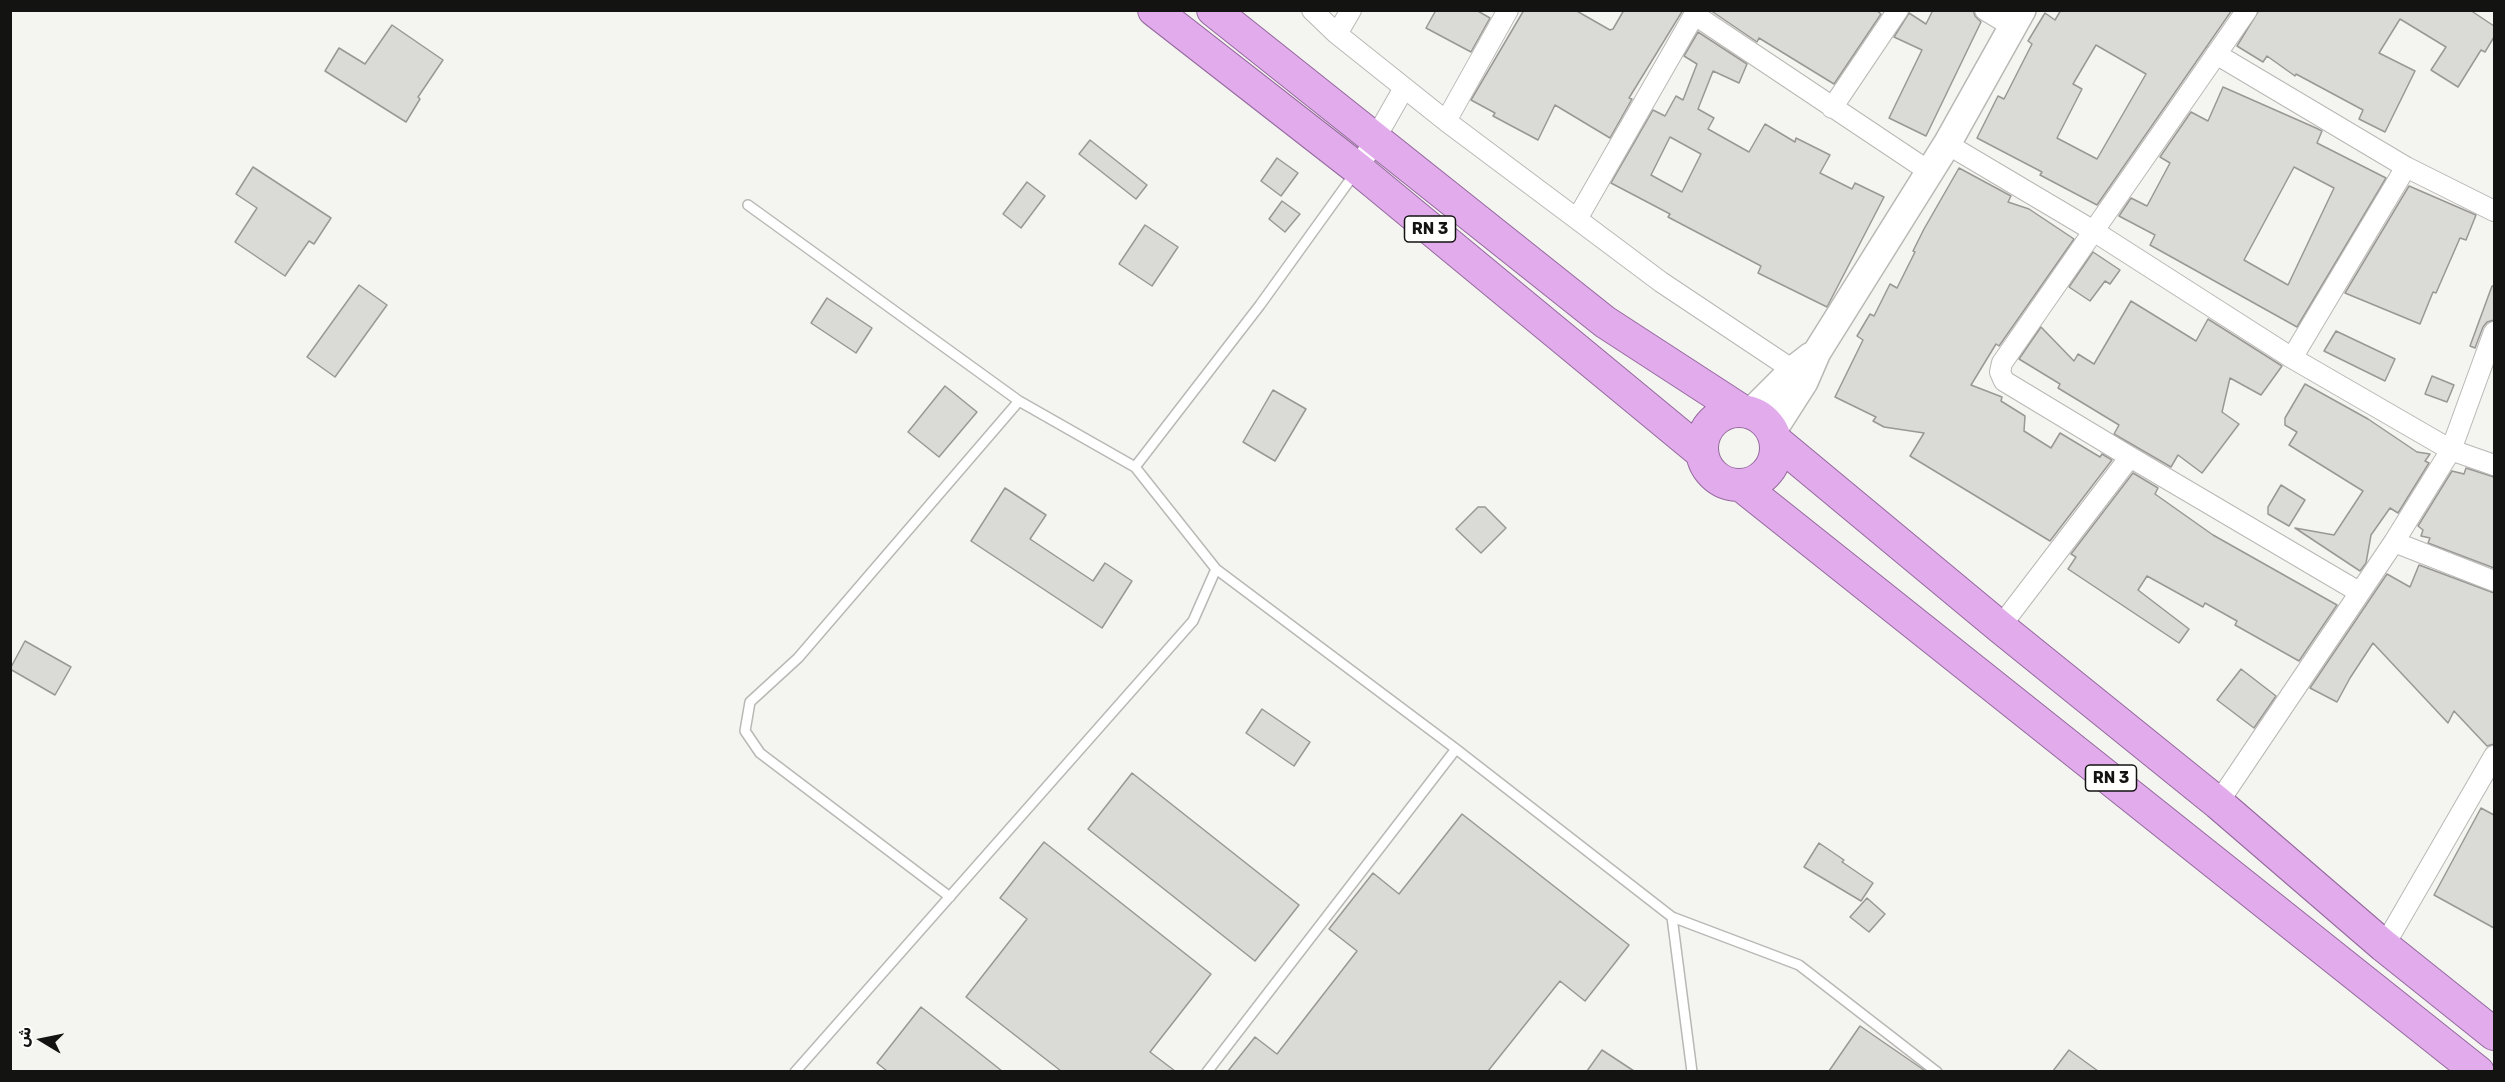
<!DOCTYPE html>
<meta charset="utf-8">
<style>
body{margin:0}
#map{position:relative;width:2505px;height:1082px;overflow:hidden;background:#f4f4f0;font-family:Rubik,"Noto Sans Arabic",sans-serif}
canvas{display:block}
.frame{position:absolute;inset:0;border:12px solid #131312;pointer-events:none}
.north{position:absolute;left:12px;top:1010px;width:60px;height:60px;-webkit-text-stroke:4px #fffffe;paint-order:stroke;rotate:280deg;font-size:16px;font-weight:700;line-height:24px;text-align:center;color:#131312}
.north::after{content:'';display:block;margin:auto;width:21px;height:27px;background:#131312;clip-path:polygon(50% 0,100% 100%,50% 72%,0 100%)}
</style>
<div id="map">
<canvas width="2505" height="1082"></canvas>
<div class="frame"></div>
<div class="north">ش</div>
</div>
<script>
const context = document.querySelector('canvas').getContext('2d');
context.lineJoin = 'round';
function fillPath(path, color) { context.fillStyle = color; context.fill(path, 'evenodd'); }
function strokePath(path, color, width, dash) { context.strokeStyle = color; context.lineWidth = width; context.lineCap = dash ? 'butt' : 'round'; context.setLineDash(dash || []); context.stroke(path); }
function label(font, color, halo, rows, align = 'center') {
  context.font = font + ' Rubik,sans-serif'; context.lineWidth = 6; context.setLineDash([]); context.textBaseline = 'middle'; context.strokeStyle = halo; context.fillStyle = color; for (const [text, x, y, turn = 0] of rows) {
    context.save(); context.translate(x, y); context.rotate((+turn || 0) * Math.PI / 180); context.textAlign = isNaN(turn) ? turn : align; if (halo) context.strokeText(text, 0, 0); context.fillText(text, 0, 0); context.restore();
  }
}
const building = new Path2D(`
 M 1436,10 L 1476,10 L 1490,18 L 1471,52 L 1426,28 Z
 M 1524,10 L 1575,10 L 1610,30 L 1613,29 L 1624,10 L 1683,10 L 1629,98 L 1632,99 L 1610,138 L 1555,105 L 1538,140 L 1493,116 L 1495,113 L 1471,100 Z
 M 1710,10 L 1876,10 L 1881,14 L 1834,84 L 1759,38 L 1757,42 Z
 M 1933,10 L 1973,10 L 1975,16 L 1981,22 L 1926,136 L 1889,118 L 1922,50 L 1894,37 L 1909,13 L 1926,24 Z
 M 2061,10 L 2232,10 L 2097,205 L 2040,175 L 2042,172 L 1977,138 L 1998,96 L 2004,99 L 2032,44 L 2028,41 L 2045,13 L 2055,20 ZM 2096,45 L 2146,74 L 2097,159 L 2057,138 L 2082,89 L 2073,84 Z
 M 2259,10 L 2470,10 L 2494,26 L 2494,37 L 2485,52 L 2481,50 L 2458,87 L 2431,70 L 2446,47 L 2400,19 L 2379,53 L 2415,71 L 2385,132 L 2359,119 L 2363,110 L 2296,74 L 2295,76 L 2267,56 L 2263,62 L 2237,46 Z
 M 392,25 L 443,60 L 418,97 L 420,99 L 406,122 L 325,71 L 339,48 L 365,64 Z
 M 1698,32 L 1747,64 L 1739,83 L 1713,71 L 1698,109 L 1714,118 L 1708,129 L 1749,152 L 1765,124 L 1795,142 L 1796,138 L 1830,155 L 1820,173 L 1852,189 L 1855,183 L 1884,197 L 1827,307 L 1758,273 L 1761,266 L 1668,217 L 1670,214 L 1611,183 L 1653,110 L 1665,116 L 1676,96 L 1683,100 L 1697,64 L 1684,56 ZM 1670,137 L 1701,154 L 1682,192 L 1651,175 Z
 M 2223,87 L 2316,128 L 2322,131 L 2317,143 L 2386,178 L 2297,327 L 2150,245 L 2155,235 L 2119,216 L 2131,198 L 2147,206 L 2170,163 L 2160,157 L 2191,112 L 2208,121 ZM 2294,167 L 2334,188 L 2288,285 L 2244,260 Z
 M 1090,140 L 1147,185 L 1136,199 L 1079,154 Z
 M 1277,158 L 1298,173 L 1281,196 L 1261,181 Z
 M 253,167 L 331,218 L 314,244 L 309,241 L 285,276 L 235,242 L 257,208 L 236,194 Z
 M 1959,168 L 2011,196 L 2008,202 L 2029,209 L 2074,239 L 1999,346 L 1996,344 L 1971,385 L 2002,397 L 2001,401 L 2025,416 L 2024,431 L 2051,448 L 2060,433 L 2100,457 L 2102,454 L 2112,460 L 2050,541 L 1910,456 L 1924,433 L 1884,427 L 1873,421 L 1876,417 L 1835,397 L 1863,340 L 1857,336 L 1870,314 L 1874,316 L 1890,284 L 1897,288 L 1915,252 L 1913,251 L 1924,229 Z
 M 1027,182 L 1045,196 L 1021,228 L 1003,214 Z
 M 2409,186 L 2476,215 L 2466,240 L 2460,238 L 2436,293 L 2433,292 L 2420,324 L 2345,293 Z
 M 1282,201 L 1300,214 L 1285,232 L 1269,219 Z
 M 1145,225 L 1178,247 L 1152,286 L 1119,264 Z
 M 2093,252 L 2120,270 L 2110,284 L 2105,281 L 2090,301 L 2069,287 Z
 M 359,285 L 387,305 L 335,377 L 307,357 Z
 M 2492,286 L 2494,286 L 2494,320 L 2487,322 L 2483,327 L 2475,348 L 2470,346 Z
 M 827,298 L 872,328 L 856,353 L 811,323 Z
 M 2131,301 L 2196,341 L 2208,319 L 2282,366 L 2261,395 L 2230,378 L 2222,412 L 2239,424 L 2202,473 L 2178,455 L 2171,467 L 2114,434 L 2119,425 L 2058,388 L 2060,384 L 2019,359 L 2041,327 L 2074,361 L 2078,354 L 2094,364 Z
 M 2336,331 L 2395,359 L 2385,381 L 2324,351 Z
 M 2432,376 L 2454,385 L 2447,402 L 2425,394 Z
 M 2305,384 L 2368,419 L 2417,452 L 2430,454 L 2425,461 L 2429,463 L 2398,513 L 2390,508 L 2371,535 L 2366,563 L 2360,571 L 2295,528 L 2334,535 L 2363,491 L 2289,445 L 2297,432 L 2285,425 L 2285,418 Z
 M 945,386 L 977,412 L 939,457 L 908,432 Z
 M 1273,390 L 1306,409 L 1275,461 L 1243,442 Z
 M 2466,468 L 2494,477 L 2494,568 L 2428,543 L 2430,538 L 2421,536 L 2423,530 L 2418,526 L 2452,471 L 2464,474 Z
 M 2133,473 L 2158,488 L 2155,494 L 2213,535 L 2337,605 L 2299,661 L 2235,625 L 2237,621 L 2205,603 L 2203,607 L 2147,576 L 2138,590 L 2189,629 L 2179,643 L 2068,569 L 2076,557 L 2071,554 Z
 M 2281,485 L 2305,500 L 2289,526 L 2268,514 L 2268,507 Z
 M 1005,488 L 1046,515 L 1030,539 L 1093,581 L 1105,563 L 1132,581 L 1102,628 L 971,541 Z
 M 1478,507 L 1485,507 L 1506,528 L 1481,553 L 1456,529 Z
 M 2419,565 L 2494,593 L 2494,744 L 2487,746 L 2454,711 L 2448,723 L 2373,643 L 2350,678 L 2337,702 L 2310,688 L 2387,574 L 2410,587 Z
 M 25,641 L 71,667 L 55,695 L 10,669 Z
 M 2241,669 L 2276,696 L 2254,728 L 2217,700 Z
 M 1262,709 L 1310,742 L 1294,766 L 1246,733 Z
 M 1132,773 L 1299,905 L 1255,961 L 1088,829 Z
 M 2481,808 L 2494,815 L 2494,928 L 2434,895 Z
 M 1462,814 L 1629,945 L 1585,1001 L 1560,981 L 1488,1071 L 1228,1071 L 1255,1037 L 1277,1054 L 1357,951 L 1329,929 L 1373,873 L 1399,894 Z
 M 1044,842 L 1211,974 L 1150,1052 L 1175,1071 L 1061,1071 L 966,997 L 1027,919 L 1000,898 Z
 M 1819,843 L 1844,860 L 1842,862 L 1873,883 L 1861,901 L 1804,867 Z
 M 1867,898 L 1885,914 L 1869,932 L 1850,917 Z
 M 921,1007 L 1002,1071 L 887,1071 L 877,1063 Z
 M 1860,1026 L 1921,1068 L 1925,1071 L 1829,1071 Z
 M 1602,1050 L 1634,1071 L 1587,1071 Z
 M 2069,1050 L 2098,1071 L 2053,1071 Z`);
const service = new Path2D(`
 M 748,205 L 1019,401 L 1135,467 L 1260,305 L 1355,173
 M 1135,467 L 1216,569 L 1456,749 L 1672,917 L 1692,1072
 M 950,897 L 760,753 L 745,731 L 750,702 L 798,658 L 1019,401
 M 1672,917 L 1799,965 L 1937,1072
 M 795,1072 L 1193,621 L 1216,569
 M 1207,1072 L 1456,749`);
const minor = new Path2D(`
 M 1312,10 L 1337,34 L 1446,121
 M 1508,10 L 1446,121 L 1661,282 L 1793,370
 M 1985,10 L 2013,27
 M 2247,10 L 2002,363 L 2000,372 L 2004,381 L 2130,457 L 2359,592
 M 1695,15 L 1930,172
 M 1337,34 L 1351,10
 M 2216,54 L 2406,167 L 2494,211
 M 1832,108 L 1898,10
 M 1947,144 L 2092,230 L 2292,358 L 2451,450 L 2494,465
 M 1358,169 L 1404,88
 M 1577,219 L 1697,10
 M 2292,358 L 2406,167
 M 2394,542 L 2494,581
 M 2000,627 L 2130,457
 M 2218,803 L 2394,542 L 2451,450 L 2494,332
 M 2384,946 L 2494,756`);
const secondary = new Path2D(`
 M 1750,413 L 1793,370 L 1811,356
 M 1772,432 L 1804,382 L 1817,352 L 1947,144 L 2022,10`);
const trunk = new Path2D(`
 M 1154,10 L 1358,169 L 1702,453
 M 1213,10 L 1605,322 L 1742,411
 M1702 448a37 37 0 1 1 74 0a37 37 0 1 1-74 0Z
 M 1776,441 L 2000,627 L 2218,803 L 2384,946 L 2494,1034
 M 1742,486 L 2478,1072`);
const shields = [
 [1430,229,51],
 [2111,778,51]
];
const shieldNames = [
 ["RN 3",1430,229],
 ["RN 3",2111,778]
];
fillPath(building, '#dadad6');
strokePath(building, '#999895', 1.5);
strokePath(service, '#b9b8b5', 12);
strokePath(minor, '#b9b8b5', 22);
strokePath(secondary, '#b9b8b5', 30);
strokePath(trunk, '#94699d', 34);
strokePath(service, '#fff', 9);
strokePath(minor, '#fff', 20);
strokePath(secondary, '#fff', 27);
strokePath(trunk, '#e2acec', 32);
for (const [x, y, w] of shields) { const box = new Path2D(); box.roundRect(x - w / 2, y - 13, w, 26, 4.5); context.fillStyle = '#fffffe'; context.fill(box); strokePath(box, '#131312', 1.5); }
label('bold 16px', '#131312', null, shieldNames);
</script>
